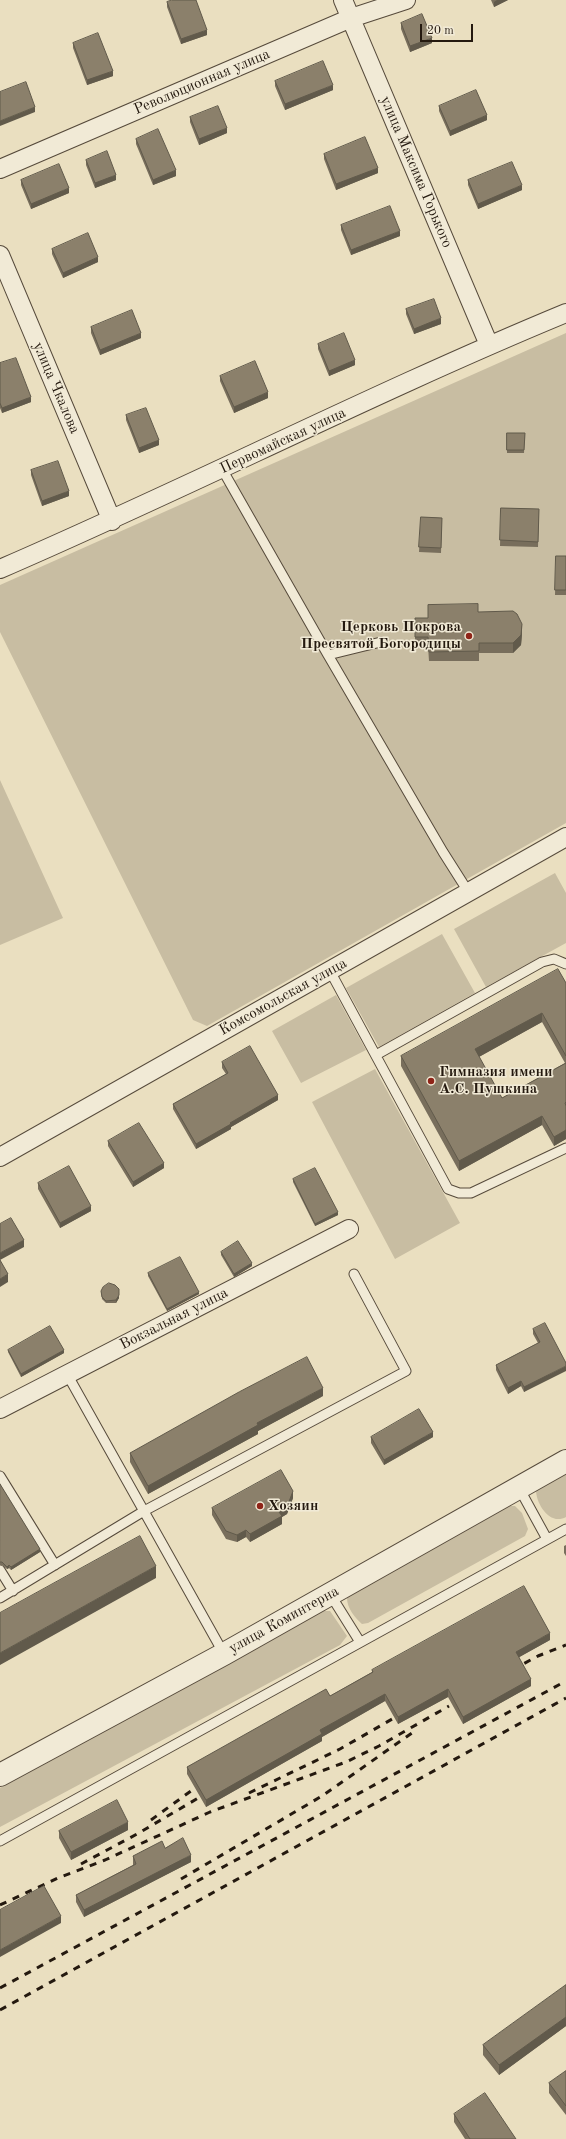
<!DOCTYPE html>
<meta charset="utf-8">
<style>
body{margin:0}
#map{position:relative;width:566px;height:2139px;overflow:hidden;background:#eadfc0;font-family:"Old Standard TT",serif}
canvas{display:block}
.scale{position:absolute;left:420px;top:24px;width:53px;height:18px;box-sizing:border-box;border:2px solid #24190f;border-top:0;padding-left:5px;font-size:12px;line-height:14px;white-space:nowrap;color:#24190f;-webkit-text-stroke:3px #f1ead6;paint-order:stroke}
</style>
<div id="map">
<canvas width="566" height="2139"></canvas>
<div class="scale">20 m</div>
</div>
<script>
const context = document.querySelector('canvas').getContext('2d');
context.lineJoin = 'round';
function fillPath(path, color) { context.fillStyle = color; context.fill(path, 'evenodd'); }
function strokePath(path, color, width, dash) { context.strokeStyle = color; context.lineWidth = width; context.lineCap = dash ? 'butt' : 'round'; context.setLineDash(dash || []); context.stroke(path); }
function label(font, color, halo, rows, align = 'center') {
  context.font = font + ' "Old Standard TT",serif'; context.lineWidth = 3; context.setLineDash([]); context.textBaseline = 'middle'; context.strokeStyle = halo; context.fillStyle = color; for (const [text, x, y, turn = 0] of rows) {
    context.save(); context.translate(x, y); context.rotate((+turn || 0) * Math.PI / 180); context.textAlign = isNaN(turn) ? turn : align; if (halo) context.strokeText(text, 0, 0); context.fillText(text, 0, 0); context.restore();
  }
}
const green = new Path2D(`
 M 566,333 L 566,823 L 207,1026 L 193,1020 L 0,632 L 0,585 Z
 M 0,780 L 63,918 L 0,945 Z
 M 555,873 L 566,893 L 566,943 L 486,987 L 454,929 Z
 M 442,934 L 475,993 L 379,1047 L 346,988 Z
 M 336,995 L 366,1050 L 301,1083 L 272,1031 Z
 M 375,1069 L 460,1223 L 395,1259 L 312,1102 Z
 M 566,1470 L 566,1517 C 550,1526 536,1504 536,1490 Z
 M 506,1506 L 515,1506 L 522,1513 L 528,1529 L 525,1536 L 368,1623 L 362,1624 C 355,1618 347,1608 347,1598 L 352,1593 Z
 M 322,1611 L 330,1611 L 347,1636 L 340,1645 L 0,1827 L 0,1788 Z`);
const service = new Path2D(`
 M 222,469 L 328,655 L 381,642
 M 328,655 L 443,852 L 469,893
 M 330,971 L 448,1189 L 459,1193 L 471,1193 L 566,1148
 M 376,1055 L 542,962 L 554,959 L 566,964
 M 67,1374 L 224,1654
 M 0,1476 L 55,1565
 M 519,1488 L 547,1539
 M 0,1570 L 13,1591
 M 330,1594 L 360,1642
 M 0,1598 L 144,1511 L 406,1371 L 354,1274
 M 0,1841 L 566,1529`);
const minor = new Path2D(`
 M 343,0 L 489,345
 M 0,169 L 351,18 L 406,0
 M 0,255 L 112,521
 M 0,569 C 190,487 375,392 566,313
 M 0,1157 L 566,837
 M 0,1409 L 349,1229`);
const tertiary = new Path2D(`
 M 0,1775 L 224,1654 L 566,1461`);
const rail = new Path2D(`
 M 512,1670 L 538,1656 L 566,1645
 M 249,1793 L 340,1749 L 394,1718
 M 151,1820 L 195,1788
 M 81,1864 L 137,1834 L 200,1797
 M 181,1879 L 322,1796 L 412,1733
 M 0,1905 L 58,1878 L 105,1860 L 210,1812 L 346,1762 L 379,1746 L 449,1706
 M 0,1988 L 566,1681
 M 0,2010 L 566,1698`);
const wall = new Path2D(`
 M 491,0 L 508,0 L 494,7 Z
 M 167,2 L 207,35 L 181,44 L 167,7 Z
 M 401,23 L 432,43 L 410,52 L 401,29 Z
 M 73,43 L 113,76 L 87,85 L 73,48 Z
 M 275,81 L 333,90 L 285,110 L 275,86 Z
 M 439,106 L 487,120 L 450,136 L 439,111 Z
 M 190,117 L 227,133 L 199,145 L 190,122 Z
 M 136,139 L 176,176 L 153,185 L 136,144 Z
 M 324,154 L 378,173 L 336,190 L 324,159 Z
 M 86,160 L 116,180 L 95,188 L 86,165 Z
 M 21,180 L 69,193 L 31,209 L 21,185 Z
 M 468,180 L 522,190 L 478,209 L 468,185 Z
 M 341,225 L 400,236 L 351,255 L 341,230 Z
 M 52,249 L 98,262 L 63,278 L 52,254 Z
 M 406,309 L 441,324 L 414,334 L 406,314 Z
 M 91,327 L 141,338 L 100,355 L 91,333 Z
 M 318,344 L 355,365 L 329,376 L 318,349 Z
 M 0,363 L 31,402 L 2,413 L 0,408 Z
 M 220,376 L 268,398 L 234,413 L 220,381 Z
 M 126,415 L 159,445 L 139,453 L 126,420 Z
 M 507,433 L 525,433 L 524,453 L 507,453 Z
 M 31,470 L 69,496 L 42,506 L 31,475 Z
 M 501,508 L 539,509 L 538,547 L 500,546 Z
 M 421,517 L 442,518 L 441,553 L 419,552 Z
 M 556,556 L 566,556 L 566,595 L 555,595 Z
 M 478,612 L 522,634 L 521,645 L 513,653 L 479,653 L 479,661 L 429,661 L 428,646 L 415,647 L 415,628 L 428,618 Z
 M 566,983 L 566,1139 L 554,1146 L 542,1125 L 459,1171 L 401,1066 L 401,1056 ZM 542,1022 L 565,1063 L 502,1098 L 479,1057 Z
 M 222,1062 L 278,1100 L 231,1127 L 231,1129 L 196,1149 L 173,1109 L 173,1104 L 226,1074 L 222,1068 Z
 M 108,1141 L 164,1168 L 133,1187 L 108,1146 Z
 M 293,1179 L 338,1215 L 315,1226 L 293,1182 Z
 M 38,1183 L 91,1211 L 60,1228 L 38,1189 Z
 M 221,1252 L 252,1266 L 234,1277 L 221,1255 Z
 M 148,1273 L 199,1294 L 167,1311 L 148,1276 Z
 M 101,1291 L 119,1298 L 116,1303 L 106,1303 L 102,1299 Z
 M 533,1329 L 566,1363 L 524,1392 L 521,1386 L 508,1394 L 496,1370 L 496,1365 L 538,1343 L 533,1334 Z
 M 8,1350 L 64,1353 L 21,1377 L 8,1352 Z
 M 323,1396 L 258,1431 L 258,1434 L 148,1494 L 130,1462 L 130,1453 Z
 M 371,1437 L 433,1437 L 384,1465 L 371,1443 Z
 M 0,1484 L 40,1552 L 11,1570 L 9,1568 L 7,1569 L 2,1565 L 0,1565 Z
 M 293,1498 L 287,1514 L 282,1517 L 282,1524 L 250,1542 L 246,1537 L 237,1542 L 226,1539 L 212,1515 L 212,1508 Z
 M 566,1545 L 566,1556 L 564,1553 L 564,1546 Z
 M 550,1640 L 519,1657 L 531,1686 L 463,1724 L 448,1697 L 398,1724 L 385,1701 L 322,1737 L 322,1741 L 206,1807 L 187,1774 L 187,1767 L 330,1696 L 372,1672 L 372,1670 Z
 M 128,1830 L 71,1860 L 59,1838 L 59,1831 Z
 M 165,1848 L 191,1862 L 84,1917 L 76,1902 L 76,1895 L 133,1865 L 133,1856 Z
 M 566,1985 L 566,2026 L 499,2075 L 483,2055 L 483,2045 Z
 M 566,2071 L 566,2115 L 549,2093 L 549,2083 Z
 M 454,2114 L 516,2139 L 465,2139 L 454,2122 Z`);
const shadedWall = new Path2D(`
 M 497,0 L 508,0 L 494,7 L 494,2 Z
 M 207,30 L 207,35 L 181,44 L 181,39 Z
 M 432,38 L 432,43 L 410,52 L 410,46 Z
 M 113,71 L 113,76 L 87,85 L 87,80 Z
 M 333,85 L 333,90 L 285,110 L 285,104 Z
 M 35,107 L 35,112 L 0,126 L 0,121 Z
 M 487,115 L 487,120 L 450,136 L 450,131 Z
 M 227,128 L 227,133 L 199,145 L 199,139 Z
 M 378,168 L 378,173 L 336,190 L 336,184 Z
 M 176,170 L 176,176 L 153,185 L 153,180 Z
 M 116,175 L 116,180 L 95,188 L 95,183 Z
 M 522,185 L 522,190 L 478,209 L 478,204 Z
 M 69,188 L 69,193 L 31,209 L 31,204 Z
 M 400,231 L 400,236 L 351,255 L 351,250 Z
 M 98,257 L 98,262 L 63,278 L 63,273 Z
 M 441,318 L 441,324 L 414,334 L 414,329 Z
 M 141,333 L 141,338 L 100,355 L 100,350 Z
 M 355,360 L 355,365 L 329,376 L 329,371 Z
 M 268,392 L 268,398 L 234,413 L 234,407 Z
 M 31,397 L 31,402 L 2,413 L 2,408 Z
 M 159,440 L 159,445 L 139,453 L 139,448 Z
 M 69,491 L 69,496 L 42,506 L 42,501 Z
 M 522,624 L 522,634 L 521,645 L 513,653 L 513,643 Z
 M 542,1013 L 542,1022 L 475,1059 L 475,1049 Z
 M 278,1095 L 278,1100 L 231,1127 L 231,1129 L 196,1149 L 196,1144 L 230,1123 Z
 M 542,1116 L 542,1125 L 459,1171 L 459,1161 Z
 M 566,1130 L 566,1139 L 554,1146 L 554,1137 Z
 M 164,1163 L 164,1168 L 133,1187 L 133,1182 Z
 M 91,1206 L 91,1211 L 60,1228 L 60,1223 Z
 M 338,1212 L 338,1215 L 315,1226 L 315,1224 Z
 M 24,1240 L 24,1247 L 0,1260 L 0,1253 Z
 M 252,1263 L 252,1266 L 234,1277 L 234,1274 Z
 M 8,1274 L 8,1282 L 0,1287 L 0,1279 Z
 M 199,1292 L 199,1294 L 167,1311 L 167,1309 Z
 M 119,1295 L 119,1298 L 116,1303 L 116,1300 Z
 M 64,1350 L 64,1353 L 21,1377 L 21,1374 Z
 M 566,1366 L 566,1371 L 524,1392 L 524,1387 Z
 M 521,1381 L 521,1386 L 508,1394 L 508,1388 Z
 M 323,1388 L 323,1396 L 258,1431 L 258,1434 L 148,1494 L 148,1486 L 257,1423 Z
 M 433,1432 L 433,1437 L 384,1465 L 384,1460 Z
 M 293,1491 L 293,1498 L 287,1514 L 282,1517 L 282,1524 L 250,1542 L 250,1534 L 279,1512 Z
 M 246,1530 L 246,1537 L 237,1542 L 237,1535 Z
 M 40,1549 L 40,1552 L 11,1570 L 11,1567 Z
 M 9,1565 L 9,1568 L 7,1569 L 7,1567 Z
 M 156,1566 L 156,1578 L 0,1665 L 0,1653 Z
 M 550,1633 L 550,1640 L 516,1659 L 516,1652 Z
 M 531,1679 L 531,1686 L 463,1724 L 463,1717 Z
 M 448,1689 L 448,1697 L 398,1724 L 398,1717 Z
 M 385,1694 L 385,1701 L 322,1737 L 322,1741 L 206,1807 L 206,1800 L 320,1730 Z
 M 128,1822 L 128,1830 L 71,1860 L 71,1852 Z
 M 191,1855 L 191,1862 L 84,1917 L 84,1910 Z
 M 61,1916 L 61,1923 L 0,1957 L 0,1950 Z
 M 566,2017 L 566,2026 L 499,2075 L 499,2065 Z`);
const building = new Path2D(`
 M 172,0 L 196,0 L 207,30 L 181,39 L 167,2 Z
 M 422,14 L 432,38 L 410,46 L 401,23 Z
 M 98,33 L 113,71 L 87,80 L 73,43 Z
 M 323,61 L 333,85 L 285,104 L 275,81 Z
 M 26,82 L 35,107 L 0,121 L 0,92 Z
 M 476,90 L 487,115 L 450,131 L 439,106 Z
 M 218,106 L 227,128 L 199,139 L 190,117 Z
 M 158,129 L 176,170 L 153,180 L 136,139 Z
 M 365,137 L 378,168 L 336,184 L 324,154 Z
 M 107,151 L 116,175 L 95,183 L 86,160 Z
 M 512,162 L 522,185 L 478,204 L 468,180 Z
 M 59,164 L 69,188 L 31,204 L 21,180 Z
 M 390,206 L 400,231 L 351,250 L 341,225 Z
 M 88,233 L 98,257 L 63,273 L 52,249 Z
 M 434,299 L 441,318 L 414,329 L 406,309 Z
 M 132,310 L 141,333 L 100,350 L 91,327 Z
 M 344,333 L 355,360 L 329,371 L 318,344 Z
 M 16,358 L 31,397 L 2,408 L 0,403 L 0,363 Z
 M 255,361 L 268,392 L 234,407 L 220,376 Z
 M 146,408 L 159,440 L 139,448 L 126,415 Z
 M 507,433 L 525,433 L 524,450 L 507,450 Z
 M 58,461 L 69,491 L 42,501 L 31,470 Z
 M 501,508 L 539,509 L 538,542 L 500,540 Z
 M 421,517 L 442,518 L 441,548 L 419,547 Z
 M 556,556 L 566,556 L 566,590 L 555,590 Z
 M 478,604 L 478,612 L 513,611 L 517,614 L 522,624 L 521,635 L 513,643 L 479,643 L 479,651 L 429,652 L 428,637 L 415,637 L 415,618 L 428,618 L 428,605 Z
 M 558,969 L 566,983 L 566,1056 L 542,1013 L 475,1049 L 502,1098 L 566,1063 L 566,1102 L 565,1103 L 566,1106 L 566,1130 L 554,1137 L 542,1116 L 459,1161 L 401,1056 Z
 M 250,1046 L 278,1095 L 230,1123 L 231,1124 L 196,1144 L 173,1104 L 228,1073 L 222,1062 Z
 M 139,1123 L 164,1163 L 133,1182 L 108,1141 Z
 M 69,1166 L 91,1206 L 60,1223 L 38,1183 Z
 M 315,1168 L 338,1212 L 315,1224 L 293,1179 Z
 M 11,1218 L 24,1240 L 0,1253 L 0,1224 Z
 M 238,1241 L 252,1263 L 234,1274 L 221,1252 Z
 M 180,1257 L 199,1292 L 167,1309 L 148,1273 Z
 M 0,1260 L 8,1274 L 0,1279 Z
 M 109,1283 L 115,1285 L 119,1289 L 119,1295 L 116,1300 L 106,1301 L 102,1297 L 101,1291 L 103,1287 Z
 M 545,1323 L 566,1363 L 566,1366 L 524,1387 L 521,1381 L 508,1388 L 496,1365 L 540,1342 L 533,1329 Z
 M 50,1326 L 64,1350 L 21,1374 L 8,1350 Z
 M 307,1357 L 323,1388 L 257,1423 L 258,1425 L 148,1486 L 130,1453 L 239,1392 Z
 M 419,1409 L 433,1432 L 384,1460 L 371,1437 Z
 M 281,1470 L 293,1491 L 287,1507 L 279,1512 L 282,1516 L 250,1534 L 246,1530 L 237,1535 L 226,1531 L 212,1508 Z
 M 0,1484 L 40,1549 L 11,1567 L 9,1565 L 7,1567 L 2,1562 L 0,1562 Z
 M 140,1536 L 156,1566 L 0,1653 L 0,1613 Z
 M 524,1586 L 550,1633 L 516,1652 L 531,1679 L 463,1717 L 448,1689 L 398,1717 L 385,1694 L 320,1730 L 322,1734 L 206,1800 L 187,1767 L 326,1689 L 330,1696 L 373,1672 L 372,1670 Z
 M 117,1800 L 128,1822 L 71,1852 L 59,1831 Z
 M 183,1838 L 191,1855 L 84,1910 L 76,1895 L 136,1864 L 133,1856 L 162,1841 L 165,1848 Z
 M 44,1886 L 61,1916 L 0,1950 L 0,1910 Z
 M 566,1985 L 566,2017 L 499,2065 L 483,2045 Z
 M 566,2071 L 566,2106 L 549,2083 Z
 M 485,2093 L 516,2139 L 470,2139 L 454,2114 Z`);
const markers = [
 [469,636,4,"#8f2418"],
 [431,1081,4,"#8f2418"],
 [260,1506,4,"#8f2418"]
];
const streetNames = [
 ["Революционная улица",202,82,-23],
 ["улица Максима Горького",416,172,67],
 ["улица Чкалова",56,388,67],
 ["Первомайская улица",283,441,-25],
 ["Комсомольская улица",283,997,-29],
 ["Вокзальная улица",174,1319,-27],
 ["улица Коминтерна",284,1620,-29]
];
const poiNames = [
 ["Церковь Покрова",461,627,"right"],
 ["Пресвятой Богородицы",461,644,"right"],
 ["Гимназия имени",439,1072],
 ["А.С. Пушкина",439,1089],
 ["Хозяин",268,1506]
];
fillPath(green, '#c8bda2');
strokePath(service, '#564a3b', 11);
strokePath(minor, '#564a3b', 20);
strokePath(tertiary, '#564a3b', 24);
strokePath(service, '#f1ead6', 9);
strokePath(minor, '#f1ead6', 18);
strokePath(tertiary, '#f1ead6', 22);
strokePath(rail, '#24190f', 3, [7, 7]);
fillPath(wall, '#786e5c');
fillPath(shadedWall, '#615a4b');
fillPath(building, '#8b806b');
strokePath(building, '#615a4b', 1);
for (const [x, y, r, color] of markers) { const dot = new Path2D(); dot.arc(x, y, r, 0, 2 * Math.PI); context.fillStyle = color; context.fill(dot); strokePath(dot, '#f1ead6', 1.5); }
label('15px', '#24190f', '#f1ead6', streetNames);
label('bold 15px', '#24190f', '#f1ead6', poiNames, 'left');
</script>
